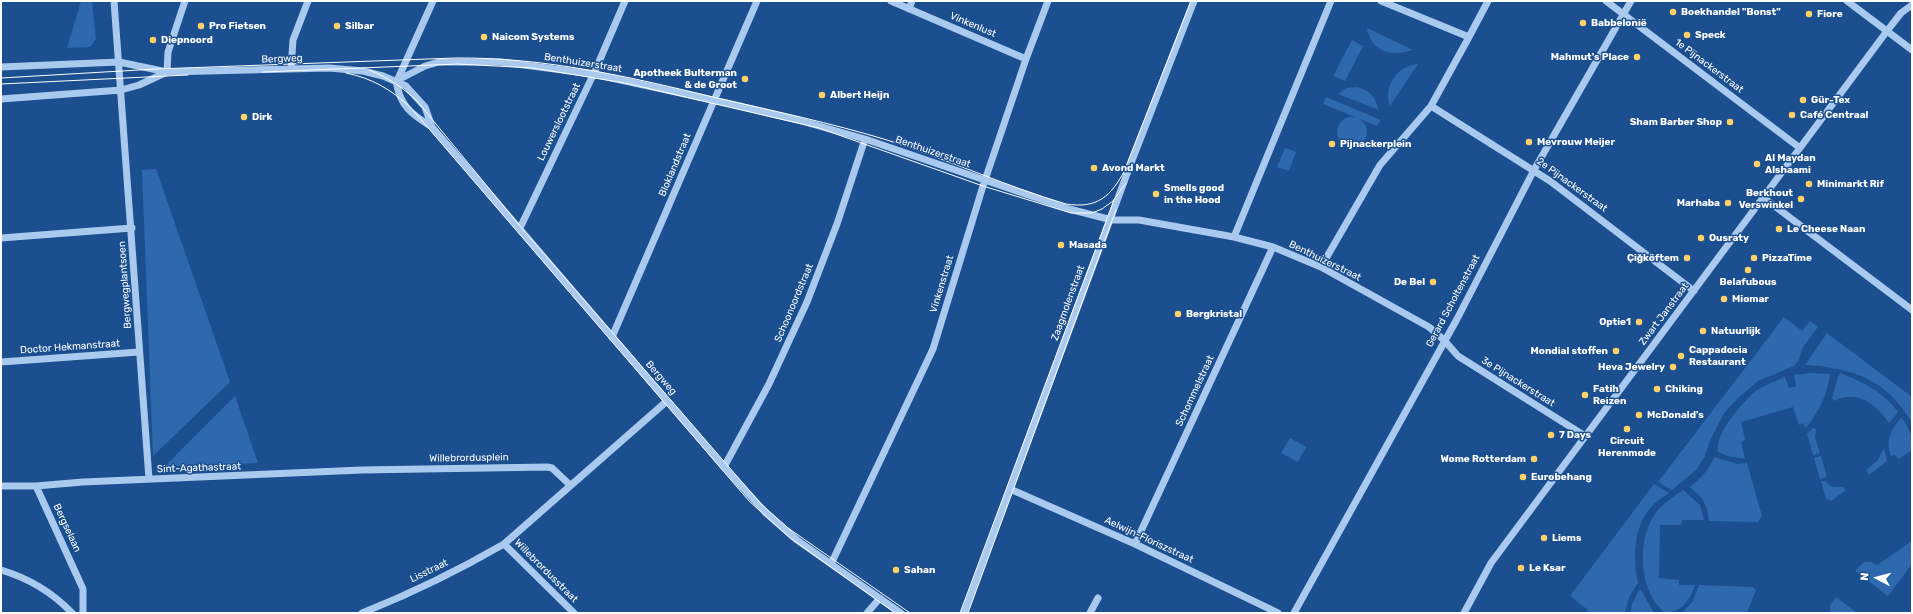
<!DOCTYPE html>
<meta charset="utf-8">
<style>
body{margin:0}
#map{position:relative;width:1913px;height:614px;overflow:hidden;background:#1b4f8f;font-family:Rubik,sans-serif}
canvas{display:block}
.frame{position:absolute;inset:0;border:2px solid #fff;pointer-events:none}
.north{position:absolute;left:1857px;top:558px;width:40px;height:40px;-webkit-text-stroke:3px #1b4f8f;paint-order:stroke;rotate:276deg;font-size:11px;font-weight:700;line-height:16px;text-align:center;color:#fff}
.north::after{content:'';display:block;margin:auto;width:14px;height:18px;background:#fff;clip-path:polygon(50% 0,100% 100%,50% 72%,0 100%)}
</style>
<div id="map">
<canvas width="1913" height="614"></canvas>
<div class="frame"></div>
<div class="north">N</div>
</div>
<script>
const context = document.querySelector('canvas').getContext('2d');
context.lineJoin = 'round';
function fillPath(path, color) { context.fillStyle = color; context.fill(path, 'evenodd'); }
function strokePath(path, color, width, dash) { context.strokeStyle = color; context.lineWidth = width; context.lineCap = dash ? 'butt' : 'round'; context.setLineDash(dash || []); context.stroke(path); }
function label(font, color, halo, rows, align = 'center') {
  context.font = font + ' Rubik,sans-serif'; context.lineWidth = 3; context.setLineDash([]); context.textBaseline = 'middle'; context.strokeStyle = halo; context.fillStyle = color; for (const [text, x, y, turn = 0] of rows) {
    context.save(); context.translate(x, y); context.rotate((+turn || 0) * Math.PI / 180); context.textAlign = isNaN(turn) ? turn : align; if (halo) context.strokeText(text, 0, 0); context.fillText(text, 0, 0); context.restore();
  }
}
const green = new Path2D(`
 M 81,1 L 92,1 L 96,39 L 90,47 L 67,48 Z
 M 1367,28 L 1413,50 C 1392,57 1371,52 1367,28 Z
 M 1352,40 L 1363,46 L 1345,81 L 1333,76 Z
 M 1418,64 L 1390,106 C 1383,86 1397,66 1418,64 Z
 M 1357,87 C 1371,91 1375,97 1379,110 L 1338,94 L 1346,88 Z
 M 1326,97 L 1381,120 L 1377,126 L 1323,104 Z
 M1337 132a15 15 0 1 1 30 0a15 15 0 1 1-30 0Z
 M 1285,148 L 1296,152 L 1289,171 L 1277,167 Z
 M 156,169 L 230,382 L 153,456 L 142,170 Z
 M 1784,317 L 1802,331 L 1810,321 L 1818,327 L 1803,347 L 1798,361 L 1794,366 L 1758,381 L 1739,397 L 1724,413 L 1709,443 L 1705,456 L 1696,470 L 1672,490 L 1658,482 Z
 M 1827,333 L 1912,397 L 1912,424 C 1890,380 1850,367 1805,365 Z
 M 1810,373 L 1830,374 C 1827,396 1819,411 1806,428 L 1803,423 L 1799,425 L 1793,407 L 1741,422 L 1745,440 L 1741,442 L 1745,459 L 1727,456 L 1718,452 C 1714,435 1741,405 1752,394 C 1761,386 1774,382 1785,377 L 1789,388 L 1796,386 L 1794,375 Z
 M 1840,373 C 1863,382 1884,392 1898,412 L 1889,423 C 1877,405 1857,389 1834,401 L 1832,398 L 1838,377 Z
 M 235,396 L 258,463 L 164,467 Z
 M 1901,418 L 1903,419 L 1912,436 L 1912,450 L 1899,459 L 1895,455 L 1891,456 C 1885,442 1891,429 1901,418 Z
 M 1813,428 L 1816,429 L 1815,438 L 1820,453 L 1813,455 L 1807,434 Z
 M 1290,438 L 1306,447 L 1298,462 L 1281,453 Z
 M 1884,448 L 1887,461 L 1869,475 L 1866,470 L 1877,461 Z
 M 1821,456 L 1827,477 L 1820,479 L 1814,458 Z
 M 1714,457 L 1737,464 L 1747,463 L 1762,516 L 1758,522 L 1709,521 L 1707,509 L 1702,498 L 1690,487 C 1701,478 1709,470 1714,457 Z
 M 1821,481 L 1825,481 L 1832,487 L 1843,487 L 1846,490 L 1831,501 L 1826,499 Z
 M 1654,484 L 1669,493 C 1664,497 1656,501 1652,506 C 1633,526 1633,559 1638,583 L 1629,597 L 1625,613 L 1586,613 L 1588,610 L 1570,596 Z
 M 1683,490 L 1700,505 L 1704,520 L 1682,520 L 1681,525 L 1660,525 L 1659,578 L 1679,580 L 1679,585 L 1695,585 C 1690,600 1681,613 1664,613 C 1659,607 1653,600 1650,593 C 1639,568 1640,534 1657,511 C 1663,503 1675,496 1683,490 Z
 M 1912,541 L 1912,564 L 1888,596 L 1855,571 L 1864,562 L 1870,562 L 1877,565 Z
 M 1699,585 L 1753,587 L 1756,590 L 1747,613 L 1682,613 L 1693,601 Z
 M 1639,590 L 1641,590 L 1654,613 L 1630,613 L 1632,604 Z
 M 1836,597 L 1857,613 L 1830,613 L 1830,605 Z`);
const minor = new Path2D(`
 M 114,1 L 149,479
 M 891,1 L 1026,59
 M 1606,1 L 1800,148
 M 1847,1 L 1912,50
 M 909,9 L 912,1
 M 1469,37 L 1488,1
 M 1,67 L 119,62 L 167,72 L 329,68 L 363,71 L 383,76 L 406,86 L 425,107 L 432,127
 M 291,69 L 293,40 L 308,1
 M 167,72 L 168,52 L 185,1
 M 396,81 L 425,66 L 439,62 L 501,62 L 593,74 L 731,104 L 798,120 L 865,139 L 1069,209 L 1112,220 L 1139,220 L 1234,237 L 1273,247 L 1321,267 L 1429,327 L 1444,340 L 1458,356 L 1585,436
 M 396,81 C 400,106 411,114 432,127 L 724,467 L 765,512 L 797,540 L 901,613
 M 397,81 L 433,1
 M 1,99 L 121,90 L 139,85 L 167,72
 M 1431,106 L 1550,181 L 1694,291
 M 1764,198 L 1912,310
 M 520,228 L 595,71 L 625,1
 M 1234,237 L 1331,1
 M 1,238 L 132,228
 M 1321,267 L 1380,165 L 1431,106 L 1469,37 L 1381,1
 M 612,337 L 757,1
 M 1,362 L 139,352
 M 724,467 L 769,384 L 807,302 L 837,224 L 865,139
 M 1,486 L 36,486 L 83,589 L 83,613
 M 36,486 L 83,482 L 362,470 L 547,467 L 552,468 L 570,485
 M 1010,489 L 1135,544 L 1278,613
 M 504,544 L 574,613
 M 1135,544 L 1273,247
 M 831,564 L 933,349 L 983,186 L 1026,59 L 1048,1
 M 1,570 C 28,578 53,593 72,613
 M 362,613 C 410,594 459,570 504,544 L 667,401
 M 867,613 L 880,598
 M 964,613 L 1131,163 L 1194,1
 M 1090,613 L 1098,598
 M 1294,613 L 1457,319 L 1534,170 L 1631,1
 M 1464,613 L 1491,563 L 1887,31 L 1901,13 L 1912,5`);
const tram = new Path2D(`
 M 369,70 C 387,77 402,87 417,101 L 520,226 L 761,504 L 788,528 L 910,613
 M 263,72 L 458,64 L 533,68 L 625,83 L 819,128 L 983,186 L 1071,213 L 1092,213 L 1102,209 L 1113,201 L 1126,183
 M 346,73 C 372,78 392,90 411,108 L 749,501 L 789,537 L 895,613
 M 1,78 L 156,69 L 455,58 C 544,57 631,77 717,98 C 774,111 831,123 887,140 C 947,159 1005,186 1066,204 C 1098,209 1111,196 1125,170
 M 1,84 L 188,75
 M 1123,174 L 1191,1
 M 960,613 L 1114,200
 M 968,613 L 1116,210`);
const markers = [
 [1673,12,4,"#ffd166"],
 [1809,14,4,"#ffd166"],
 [1583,23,4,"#ffd166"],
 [201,26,4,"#ffd166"],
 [337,26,4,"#ffd166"],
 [1687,35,4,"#ffd166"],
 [484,37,4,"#ffd166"],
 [153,40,4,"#ffd166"],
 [1637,57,4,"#ffd166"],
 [745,79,4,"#ffd166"],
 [822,95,4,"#ffd166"],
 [1803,100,4,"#ffd166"],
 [1792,115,4,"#ffd166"],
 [244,117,4,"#ffd166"],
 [1730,122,4,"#ffd166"],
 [1529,142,4,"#ffd166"],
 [1332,144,4,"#ffd166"],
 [1757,164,4,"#ffd166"],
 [1094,168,4,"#ffd166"],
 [1809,184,4,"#ffd166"],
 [1156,194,4,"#ffd166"],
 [1801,199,4,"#ffd166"],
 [1728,203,4,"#ffd166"],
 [1779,229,4,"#ffd166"],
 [1701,238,4,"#ffd166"],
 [1061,245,4,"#ffd166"],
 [1687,258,4,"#ffd166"],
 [1754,258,4,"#ffd166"],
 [1748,270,4,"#ffd166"],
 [1433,282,4,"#ffd166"],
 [1724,299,4,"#ffd166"],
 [1178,314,4,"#ffd166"],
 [1639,322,4,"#ffd166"],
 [1703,331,4,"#ffd166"],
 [1616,351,4,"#ffd166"],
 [1681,356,4,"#ffd166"],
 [1673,367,4,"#ffd166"],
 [1657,389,4,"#ffd166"],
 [1585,395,4,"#ffd166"],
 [1639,415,4,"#ffd166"],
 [1627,429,4,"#ffd166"],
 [1551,435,4,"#ffd166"],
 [1534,459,4,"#ffd166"],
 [1523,477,4,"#ffd166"],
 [1544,538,4,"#ffd166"],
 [1521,568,4,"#ffd166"],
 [896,570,4,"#ffd166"]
];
const poiNames = [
 ["Boekhandel \"Bonst\"",1681,12],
 ["Fiore",1817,14],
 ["Babbelonië",1591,23],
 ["Pro Fietsen",209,26],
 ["Silbar",345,26],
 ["Speck",1695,35],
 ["Naicom Systems",492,37],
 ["Diepnoord",161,40],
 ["Mahmut's Place",1629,57,"right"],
 ["Apotheek Bulterman",737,73,"right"],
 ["& de Groot",737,85,"right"],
 ["Albert Heijn",830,95],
 ["Gür-Tex",1811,100],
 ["Café Centraal",1800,115],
 ["Dirk",252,117],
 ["Sham Barber Shop",1722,122,"right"],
 ["Mevrouw Meijer",1537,142],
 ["Pijnackerplein",1340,144],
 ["Al Maydan",1765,158],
 ["Alshaami",1765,170],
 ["Avond Markt",1102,168],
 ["Minimarkt Rif",1817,184],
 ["Smells good",1164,188],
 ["in the Hood",1164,200],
 ["Berkhout",1793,193,"right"],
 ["Verswinkel",1793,205,"right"],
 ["Marhaba",1720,203,"right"],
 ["Le Cheese Naan",1787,229],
 ["Ousraty",1709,238],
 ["Masada",1069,245],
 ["Çiğköftem",1679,258,"right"],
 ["PizzaTime",1762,258],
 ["De Bel",1425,282,"right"],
 ["Belafubous",1748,282,"center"],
 ["Miomar",1732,299],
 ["Bergkristal",1186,314],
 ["Optie1",1631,322,"right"],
 ["Natuurlijk",1711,331],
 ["Cappadocia",1689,350],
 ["Restaurant",1689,362],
 ["Mondial stoffen",1608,351,"right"],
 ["Heva Jewelry",1665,367,"right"],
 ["Fatih",1593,389],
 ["Reizen",1593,401],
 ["Chiking",1665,389],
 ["McDonald's",1647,415],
 ["7 Days",1559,435],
 ["Circuit",1627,441,"center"],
 ["Herenmode",1627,453,"center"],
 ["Wome Rotterdam",1526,459,"right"],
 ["Eurobehang",1531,477],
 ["Liems",1552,538],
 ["Le Ksar",1529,568],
 ["Sahan",904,570]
];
const streetNames = [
 ["Vinkenlust",973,25,23],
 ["Bergweg",282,59,-2],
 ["Benthuizerstraat",583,63,9],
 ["1e Pijnackerstraat",1709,66,37],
 ["Louwerslootstraat",559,122,-64],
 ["Benthuizerstraat",933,152,19],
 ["Bloklandstraat",675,165,-67],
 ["2e Pijnackerstraat",1572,185,36],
 ["Benthuizerstraat",1325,261,26],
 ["Vinkenstraat",942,284,-73],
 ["Bergwegplantsoen",125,285,-94],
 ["Gerard Scholtenstraat",1453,301,-62],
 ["Schoonoordstraat",794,303,-67],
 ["Zaagmolenstraat",1068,303,-70],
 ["Zwart Janstraat",1664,314,-53],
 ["Doctor Hekmanstraat",70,347,-4],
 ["Bergweg",661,378,49],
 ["3e Pijnackerstraat",1518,382,32],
 ["Schommelstraat",1195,391,-65],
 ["Willebrordusplein",469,458,-1],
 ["Sint-Agathastraat",199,468,-2],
 ["Bergselaan",67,528,65],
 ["Aelwijn-Floriszstraat",1149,540,25],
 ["Lisstraat",429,571,-26],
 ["Willebrordusstraat",546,571,45]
];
fillPath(green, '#2e69ad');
strokePath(minor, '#a9c9ee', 7);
strokePath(tram, '#fff', 1);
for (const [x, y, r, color] of markers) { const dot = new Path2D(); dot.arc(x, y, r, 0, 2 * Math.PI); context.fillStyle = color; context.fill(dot); strokePath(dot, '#1b4f8f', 1.5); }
label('bold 10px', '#fff', '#1b4f8f', poiNames, 'left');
label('10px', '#fff', '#1b4f8f', streetNames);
</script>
